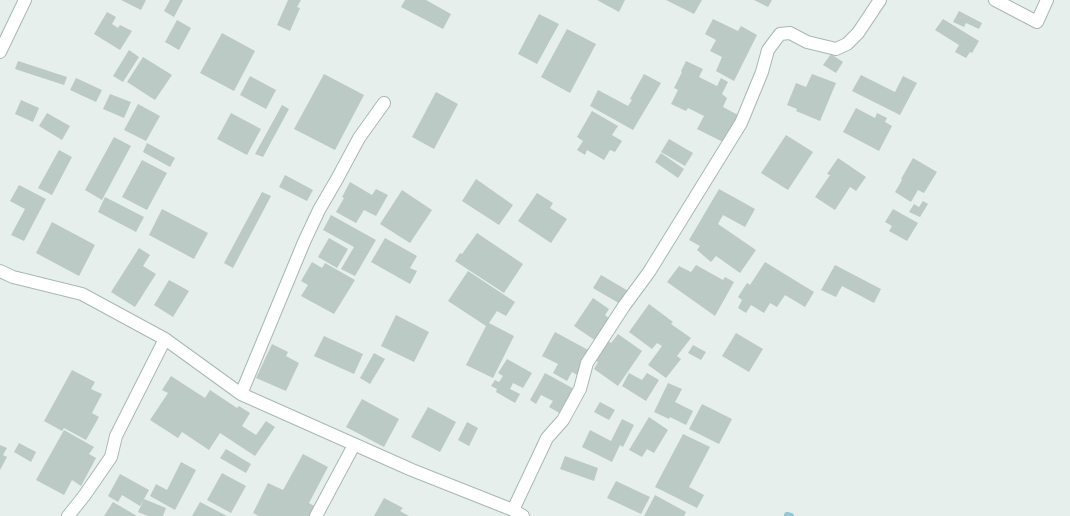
<!DOCTYPE html>
<style>
body{margin:0}
canvas{display:block;background:#e6efeb}
</style>
<canvas width="1070" height="516"></canvas>
<script>
const context = document.querySelector('canvas').getContext('2d');
context.lineJoin = 'round';
function strokePath(path, color, width, dash) { context.strokeStyle = color; context.lineWidth = width; context.lineCap = dash ? 'butt' : 'round'; context.setLineDash(dash || []); context.stroke(path); }
function fillPath(path, color) { context.fillStyle = color; context.fill(path, 'evenodd'); }
const stream = new Path2D(`
 M 787,515 L 791,516`);
const building = new Path2D(`
 M 121,0 L 146,0 L 141,10 Z
 M 170,0 L 183,0 L 174,17 L 164,11 Z
 M 288,0 L 301,0 L 297,7 L 300,8 L 290,31 L 277,25 Z
 M 405,0 L 426,0 L 451,14 L 443,29 L 401,7 Z
 M 597,0 L 625,0 L 619,12 Z
 M 666,0 L 702,0 L 694,14 Z
 M 754,0 L 772,0 L 768,7 Z
 M 959,11 L 982,23 L 979,29 L 966,23 L 964,27 L 953,22 Z
 M 107,12 L 116,17 L 112,24 L 118,28 L 120,25 L 132,31 L 120,50 L 94,34 Z
 M 539,14 L 559,24 L 537,64 L 518,54 Z
 M 713,19 L 738,31 L 741,26 L 757,35 L 734,81 L 716,71 L 722,57 L 710,51 L 716,40 L 705,34 Z
 M 943,19 L 979,41 L 972,53 L 970,52 L 966,58 L 955,52 L 959,45 L 935,30 Z
 M 177,20 L 191,28 L 179,50 L 165,42 Z
 M 567,29 L 596,44 L 570,93 L 541,77 Z
 M 222,33 L 255,51 L 234,91 L 200,73 Z
 M 129,50 L 139,57 L 123,82 L 113,76 Z
 M 831,54 L 843,62 L 836,73 L 823,65 Z
 M 143,57 L 172,75 L 155,100 L 127,82 Z
 M 18,61 L 67,77 L 64,85 L 15,69 Z
 M 686,61 L 703,69 L 699,77 L 717,86 L 721,78 L 728,82 L 722,94 L 727,98 L 723,107 L 738,115 L 723,142 L 697,129 L 704,116 L 688,108 L 686,111 L 671,104 L 678,90 L 674,88 L 682,72 L 681,71 Z
 M 324,74 L 364,95 L 335,150 L 294,129 Z
 M 644,74 L 661,83 L 633,130 L 590,106 L 598,90 L 628,106 L 632,100 L 630,99 Z
 M 812,74 L 836,83 L 820,121 L 796,111 L 797,109 L 787,105 L 796,83 L 806,87 Z
 M 861,75 L 895,92 L 903,76 L 917,83 L 900,115 L 852,91 Z
 M 250,76 L 276,90 L 266,109 L 240,95 Z
 M 76,78 L 102,90 L 96,102 L 70,90 Z
 M 436,92 L 458,104 L 434,149 L 412,137 Z
 M 110,94 L 131,102 L 124,118 L 103,109 Z
 M 21,100 L 39,108 L 33,122 L 15,114 Z
 M 138,104 L 160,116 L 146,141 L 124,130 Z
 M 282,105 L 289,109 L 263,157 L 255,154 Z
 M 856,108 L 875,118 L 877,113 L 887,118 L 885,122 L 892,126 L 879,151 L 843,132 Z
 M 592,111 L 618,126 L 612,135 L 622,141 L 615,152 L 610,150 L 604,160 L 587,150 L 585,155 L 577,150 L 583,141 L 577,137 Z
 M 47,113 L 70,126 L 62,140 L 39,126 Z
 M 231,113 L 261,129 L 247,155 L 217,139 Z
 M 786,135 L 813,152 L 788,190 L 761,173 Z
 M 114,137 L 131,146 L 102,200 L 85,190 Z
 M 669,139 L 693,153 L 685,166 L 661,152 Z
 M 147,143 L 175,158 L 170,167 L 143,152 Z
 M 59,150 L 72,157 L 52,195 L 38,188 Z
 M 661,153 L 684,169 L 678,178 L 655,162 Z
 M 838,158 L 866,177 L 856,191 L 850,187 L 835,210 L 815,197 L 830,175 L 827,174 Z
 M 913,158 L 937,172 L 924,193 L 918,190 L 911,202 L 895,192 L 902,180 L 901,179 Z
 M 142,160 L 167,173 L 147,210 L 122,197 Z
 M 285,175 L 313,190 L 307,201 L 279,187 Z
 M 476,179 L 513,205 L 499,225 L 462,201 Z
 M 350,182 L 372,195 L 376,189 L 388,195 L 376,216 L 364,210 L 356,223 L 336,212 L 344,198 L 342,197 Z
 M 19,185 L 46,199 L 24,241 L 11,235 L 25,209 L 10,201 Z
 M 719,189 L 755,209 L 745,227 L 723,215 L 718,224 L 756,250 L 740,273 L 716,256 L 711,262 L 697,250 L 700,246 L 689,240 Z
 M 402,190 L 432,210 L 410,243 L 380,224 Z
 M 262,192 L 271,196 L 233,268 L 224,263 Z
 M 537,193 L 553,203 L 550,208 L 567,219 L 551,243 L 518,221 Z
 M 105,197 L 144,217 L 136,232 L 98,212 Z
 M 923,201 L 928,204 L 920,217 L 909,212 L 914,204 L 919,207 Z
 M 162,209 L 208,233 L 194,259 L 149,235 Z
 M 893,209 L 918,223 L 907,241 L 889,231 L 892,226 L 885,222 Z
 M 331,215 L 376,240 L 355,276 L 341,269 L 354,247 L 323,230 Z
 M 52,222 L 95,245 L 79,276 L 36,253 Z
 M 477,233 L 523,264 L 504,293 L 455,261 L 460,253 L 462,254 Z
 M 329,238 L 348,249 L 337,268 L 318,257 Z
 M 385,238 L 417,256 L 410,268 L 417,271 L 410,284 L 371,262 Z
 M 139,248 L 150,255 L 143,266 L 156,274 L 135,307 L 111,292 Z
 M 312,262 L 322,268 L 325,263 L 355,280 L 334,314 L 301,296 L 308,285 L 301,281 Z
 M 765,262 L 814,292 L 805,307 L 785,295 L 777,307 L 770,303 L 764,313 L 751,305 L 746,313 L 738,308 L 742,300 L 738,297 L 747,283 L 750,285 Z
 M 696,265 L 723,280 L 725,277 L 734,282 L 715,316 L 667,282 L 679,266 L 691,272 Z
 M 835,265 L 881,289 L 874,303 L 842,286 L 836,297 L 821,290 Z
 M 468,271 L 515,302 L 506,316 L 497,311 L 489,323 L 514,336 L 493,378 L 466,365 L 486,326 L 448,301 Z
 M 601,275 L 630,292 L 622,305 L 593,288 Z
 M 169,280 L 189,291 L 173,317 L 154,305 Z
 M 593,298 L 609,309 L 605,315 L 611,320 L 596,341 L 574,326 Z
 M 649,304 L 673,322 L 671,324 L 691,338 L 677,356 L 681,359 L 666,378 L 648,365 L 662,346 L 657,343 L 652,349 L 629,332 Z
 M 396,315 L 429,332 L 414,362 L 381,346 Z
 M 555,332 L 590,351 L 577,375 L 572,372 L 567,381 L 553,373 L 558,364 L 542,356 Z
 M 736,333 L 763,349 L 749,372 L 722,356 Z
 M 618,334 L 642,351 L 618,386 L 594,369 L 598,362 L 592,358 L 605,339 L 611,343 Z
 M 324,336 L 363,354 L 354,374 L 314,356 Z
 M 272,344 L 288,352 L 286,356 L 299,363 L 286,391 L 256,378 Z
 M 693,345 L 706,352 L 701,360 L 688,353 Z
 M 374,353 L 385,359 L 370,384 L 360,378 Z
 M 507,359 L 532,373 L 523,388 L 513,383 L 510,389 L 520,394 L 515,403 L 496,392 L 497,389 L 491,386 L 495,380 L 499,382 L 503,376 L 498,373 Z
 M 72,370 L 95,382 L 91,389 L 102,394 L 92,413 L 99,417 L 86,440 L 64,428 L 62,431 L 44,421 Z
 M 545,373 L 576,390 L 561,414 L 549,407 L 553,401 L 541,395 L 536,404 L 530,400 Z
 M 629,373 L 642,380 L 647,373 L 659,380 L 646,401 L 622,386 Z
 M 171,376 L 205,398 L 210,390 L 237,408 L 239,406 L 250,413 L 242,426 L 256,435 L 266,421 L 275,427 L 255,456 L 220,433 L 209,450 L 182,432 L 178,438 L 150,420 L 168,393 L 162,390 Z
 M 668,383 L 682,389 L 675,402 L 693,411 L 686,425 L 670,417 L 669,419 L 654,412 Z
 M 362,399 L 399,419 L 384,447 L 346,427 Z
 M 600,402 L 615,410 L 609,420 L 594,412 Z
 M 702,404 L 732,419 L 719,444 L 689,429 Z
 M 428,407 L 456,422 L 440,452 L 411,437 Z
 M 649,417 L 668,430 L 654,453 L 647,449 L 642,457 L 629,450 Z
 M 622,419 L 634,425 L 623,447 L 620,445 L 612,462 L 582,447 L 590,430 L 611,441 Z
 M 467,422 L 478,428 L 469,446 L 458,440 Z
 M 64,430 L 94,447 L 89,454 L 96,458 L 81,486 L 72,480 L 64,495 L 36,480 Z
 M 683,434 L 710,447 L 689,487 L 704,495 L 697,508 L 655,487 Z
 M 19,443 L 36,452 L 31,462 L 14,452 Z
 M 0,445 L 7,448 L 3,455 L 7,457 L 0,470 Z
 M 226,449 L 251,464 L 246,473 L 220,458 Z
 M 303,454 L 328,467 L 309,503 L 314,506 L 309,516 L 259,516 L 253,513 L 268,483 L 283,490 Z
 M 565,456 L 598,468 L 594,481 L 560,469 Z
 M 181,462 L 196,470 L 175,510 L 150,496 L 156,484 L 167,490 Z
 M 222,473 L 246,486 L 231,513 L 207,500 Z
 M 120,474 L 149,490 L 144,499 L 166,508 L 163,516 L 148,516 L 138,512 L 144,499 L 140,506 L 122,495 L 118,502 L 108,496 Z
 M 616,481 L 650,497 L 641,514 L 607,498 Z
 M 655,495 L 686,512 L 684,516 L 644,516 Z
 M 384,498 L 403,508 L 400,511 L 409,516 L 374,516 Z
 M 113,502 L 137,516 L 104,516 Z
 M 200,502 L 227,516 L 192,516 Z`);
const minor = new Path2D(`
 M 995,0 L 1037,22 L 1047,0
 M 0,52 L 25,0
 M 0,271 L 13,277 L 82,294 L 165,339 L 241,394 L 412,470 L 513,510 L 523,516
 M 241,394 L 304,242 L 319,210 L 337,179 L 359,138 L 384,103
 M 513,510 L 547,438 L 563,420 L 580,389 L 587,363 L 624,306 L 649,272 L 741,123 L 762,72 L 768,50 L 780,34 L 790,33 L 807,42 L 836,49 L 847,44 L 858,33 L 880,0
 M 68,516 L 84,496 L 111,457 L 116,436 L 165,339
 M 316,516 L 354,445`);
strokePath(stream, '#8ec9d4', 6);
fillPath(building, '#bbcac4');
strokePath(minor, '#a8b8b2', 14);
strokePath(minor, '#fff', 12);
</script>
